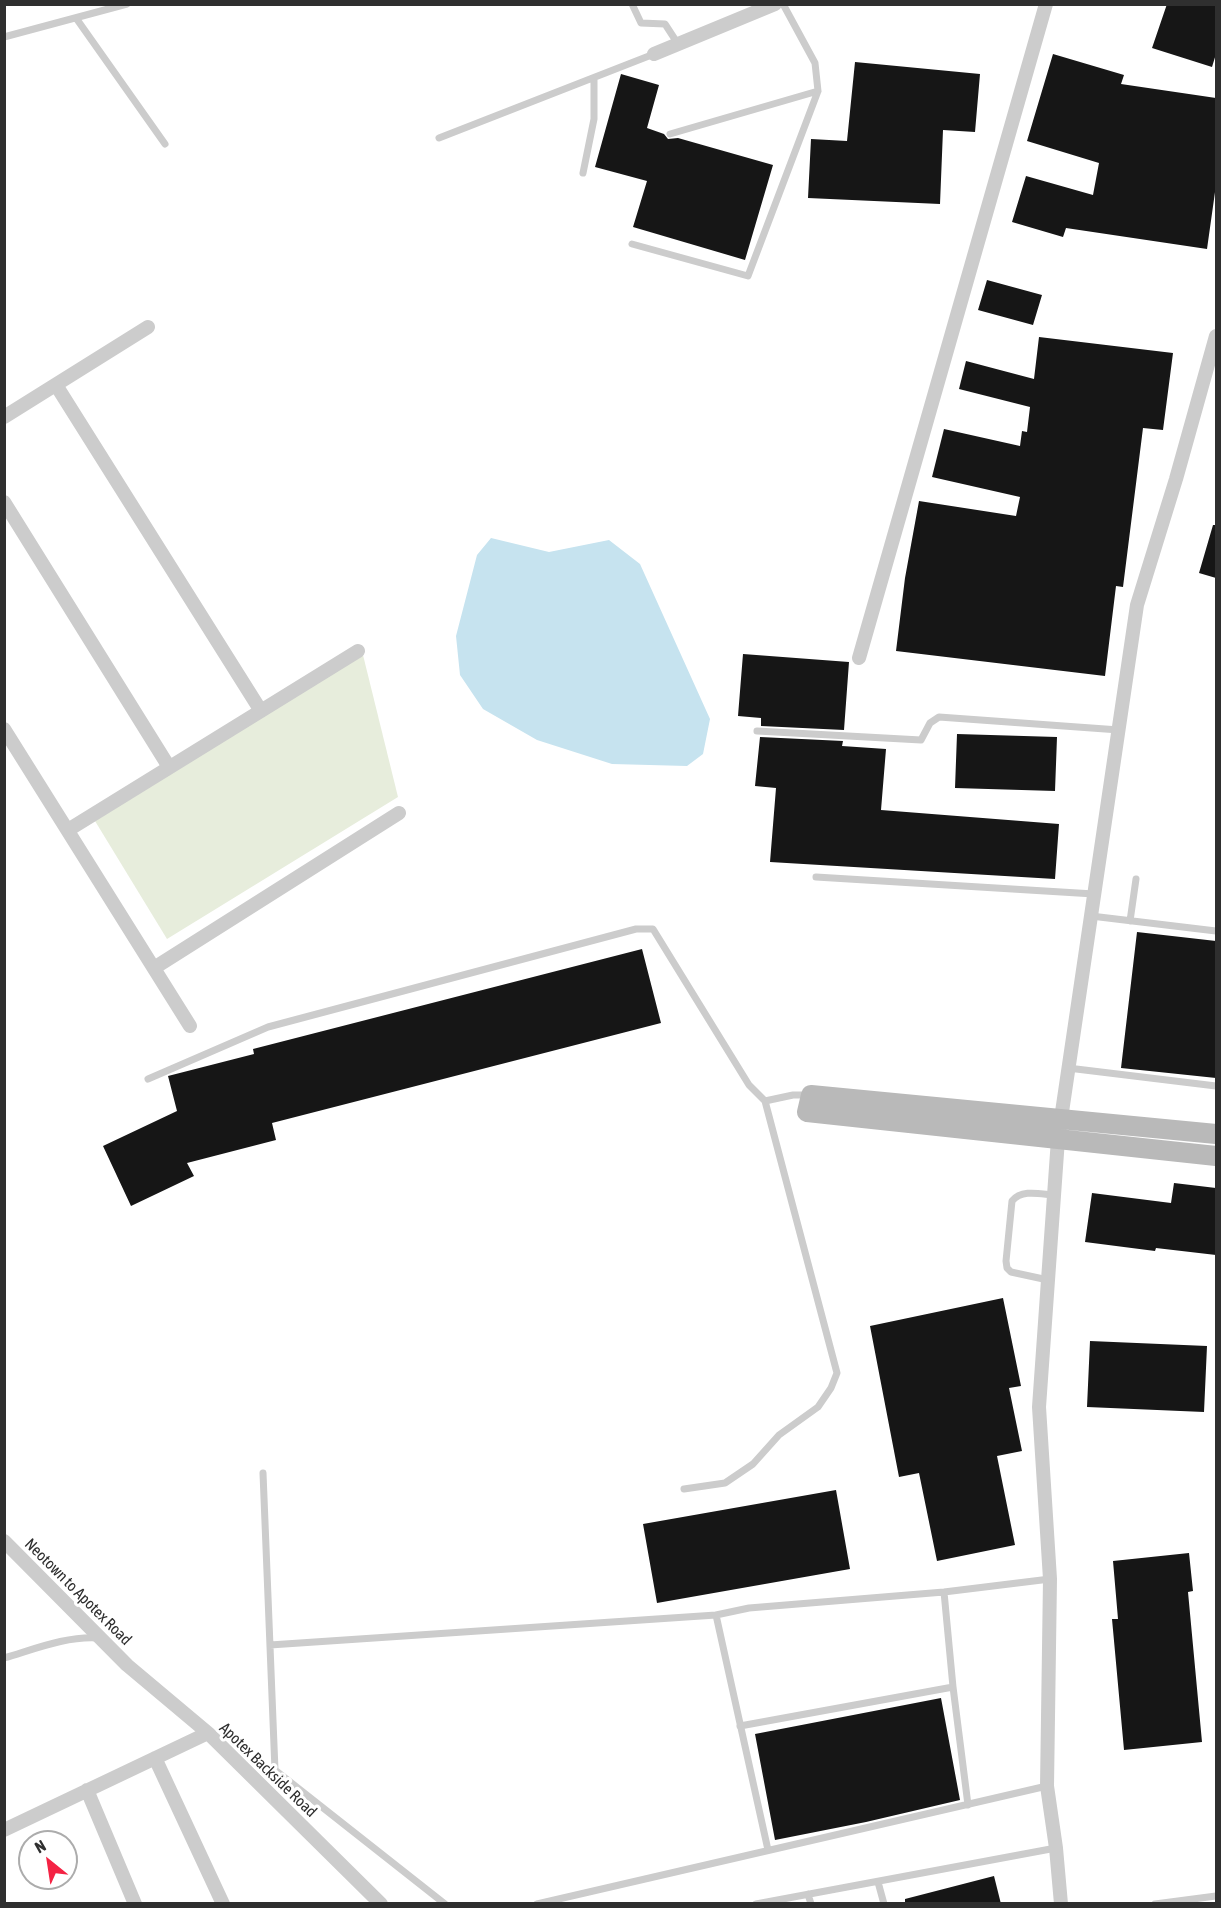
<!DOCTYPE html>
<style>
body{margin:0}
#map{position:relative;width:1221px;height:1908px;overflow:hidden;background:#fff;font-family:"Asap Condensed",sans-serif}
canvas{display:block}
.frame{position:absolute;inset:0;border:6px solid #2f2f2f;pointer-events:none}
.north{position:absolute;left:18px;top:1830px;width:60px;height:60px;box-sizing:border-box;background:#fff;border:2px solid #acacac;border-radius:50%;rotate:330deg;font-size:16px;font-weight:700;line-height:24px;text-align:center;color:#2f2f2f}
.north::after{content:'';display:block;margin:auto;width:21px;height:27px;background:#f42344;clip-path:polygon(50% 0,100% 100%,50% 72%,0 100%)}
</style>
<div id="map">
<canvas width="1221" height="1908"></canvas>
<div class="frame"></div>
<div class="north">N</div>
</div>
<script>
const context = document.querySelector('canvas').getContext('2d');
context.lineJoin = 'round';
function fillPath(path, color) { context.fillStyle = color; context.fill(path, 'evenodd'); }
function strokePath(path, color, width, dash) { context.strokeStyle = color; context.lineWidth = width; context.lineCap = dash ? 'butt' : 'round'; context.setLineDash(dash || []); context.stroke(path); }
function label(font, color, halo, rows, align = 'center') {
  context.font = font + ' "Asap Condensed",sans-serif'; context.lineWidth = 6; context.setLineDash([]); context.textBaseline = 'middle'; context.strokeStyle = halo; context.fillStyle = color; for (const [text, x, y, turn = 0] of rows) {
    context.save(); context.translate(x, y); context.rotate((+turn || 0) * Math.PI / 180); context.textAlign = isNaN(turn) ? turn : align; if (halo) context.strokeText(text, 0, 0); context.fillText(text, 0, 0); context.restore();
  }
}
const green = new Path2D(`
 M 363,655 L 398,797 L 167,939 L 95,821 Z`);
const water = new Path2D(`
 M 491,538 L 549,552 L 609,540 L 640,564 L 710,719 L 703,754 L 687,766 L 612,764 L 537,740 L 483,709 L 460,675 L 456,636 L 477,555 Z`);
const building = new Path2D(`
 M 1167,4 L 1216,4 L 1216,54 L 1212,67 L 1152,48 Z
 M 1053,54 L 1124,75 L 1121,84 L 1216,98 L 1216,185 L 1207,249 L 1066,228 L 1063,237 L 1012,222 L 1026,176 L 1093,195 L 1099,163 L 1027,141 Z
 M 855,62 L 980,74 L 975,132 L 943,130 L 940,204 L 808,198 L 811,139 L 847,141 Z
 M 621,74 L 659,85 L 647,128 L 664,134 L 668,139 L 678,138 L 773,165 L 745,260 L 633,227 L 647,181 L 595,167 Z
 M 987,280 L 1042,295 L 1033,325 L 978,310 Z
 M 1039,337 L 1173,353 L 1163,430 L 1143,428 L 1123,587 L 1116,586 L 1105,676 L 896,651 L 905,578 L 919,501 L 1016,516 L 1020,497 L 932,477 L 944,429 L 1020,446 L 1022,431 L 1027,432 L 1030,407 L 959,389 L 966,361 L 1034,379 Z
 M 1213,525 L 1216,525 L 1216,578 L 1199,573 Z
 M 743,654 L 849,662 L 844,730 L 761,726 L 761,718 L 738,716 Z
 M 957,734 L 1057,737 L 1055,791 L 955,788 Z
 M 760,737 L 843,741 L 842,746 L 886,749 L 881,810 L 1059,824 L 1055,879 L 770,862 L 776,788 L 755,786 Z
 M 1137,932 L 1216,941 L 1216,1078 L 1121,1068 Z
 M 642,949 L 661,1023 L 272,1123 L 276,1140 L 187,1163 L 194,1176 L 131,1206 L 103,1146 L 177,1111 L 168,1076 L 254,1054 L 253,1049 Z
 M 1174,1183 L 1216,1188 L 1216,1255 L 1156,1248 L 1155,1251 L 1085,1242 L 1092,1193 L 1171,1203 Z
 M 1003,1298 L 1021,1386 L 1009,1388 L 1022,1451 L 997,1456 L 1015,1545 L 937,1561 L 919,1473 L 899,1477 L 870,1326 Z
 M 1090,1341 L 1207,1346 L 1204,1412 L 1087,1407 Z
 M 836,1490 L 850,1569 L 657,1603 L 643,1524 Z
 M 1189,1553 L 1193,1591 L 1188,1592 L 1202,1742 L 1124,1750 L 1112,1619 L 1118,1619 L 1113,1561 Z
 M 941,1698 L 960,1800 L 866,1822 L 775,1840 L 755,1734 Z
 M 994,1876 L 1001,1904 L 905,1904 L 905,1899 Z`);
const lane = new Path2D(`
 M 632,4 L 641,23 L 665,24 L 678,44
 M 76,18 L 165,144
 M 4,37 L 127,4
 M 670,134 L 818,91
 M 439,138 L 654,54
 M 583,173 L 594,119 L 594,78
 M 632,244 L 748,276 L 818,91 L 815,63 L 783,4
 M 757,731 L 921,740 L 930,723 L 939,717 L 1119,730
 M 816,877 L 1094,894
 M 1091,916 L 1216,931
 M 1130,921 L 1136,879
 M 1068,1068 L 1216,1086
 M 148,1079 L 268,1027 L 636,929 L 653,929 L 749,1085 L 765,1101 L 793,1095 L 808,1095
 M 1048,1280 L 1011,1272 L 1007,1268 L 1006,1261 L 1012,1201 C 1022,1189 1040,1194 1053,1195
 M 263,1473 L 275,1770 L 445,1904
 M 684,1489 L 725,1483 L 753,1464 L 779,1435 L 818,1407 L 831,1388 L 837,1373 L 765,1101
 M 944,1592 L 953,1687 L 968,1805
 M 716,1615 L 768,1850
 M 270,1645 L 716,1615 L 749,1608 L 944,1592 L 1050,1579
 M 4,1658 C 35,1649 66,1636 98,1638
 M 740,1726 L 953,1687
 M 878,1882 L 884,1904
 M 808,1894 L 811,1904
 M 537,1904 L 1047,1786
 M 756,1904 L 1056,1848
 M 1155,1904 L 1216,1896`);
const street = new Path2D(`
 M 654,54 L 775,4
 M 56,385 L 261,711
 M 4,417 L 148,327
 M 4,502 L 169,767
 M 859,658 L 1046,4
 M 4,729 L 190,1026
 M 68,830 L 358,651
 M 154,968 L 399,813
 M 4,1541 L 127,1665 L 208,1733 L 381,1904
 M 155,1758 L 223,1904
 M 87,1790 L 135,1904
 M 4,1830 L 208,1733
 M 1061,1904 L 1056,1848 L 1047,1786 L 1050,1579 L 1039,1407 L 1058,1139 L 1137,605 L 1176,479 L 1216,336`);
const secondary = new Path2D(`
 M 1216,1134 L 811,1095 L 807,1112 L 1216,1156`);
const streetNames = [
 ["Neotown to Apotex Road",78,1592,45],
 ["Apotex Backside Road",268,1770,44]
];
fillPath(green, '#e7eddc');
fillPath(water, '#c6e3ef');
fillPath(building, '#161616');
strokePath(lane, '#ccc', 7);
strokePath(street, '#ccc', 14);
strokePath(secondary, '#b9b9b9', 20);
label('16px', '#2f2f2f', '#fff', streetNames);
</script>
